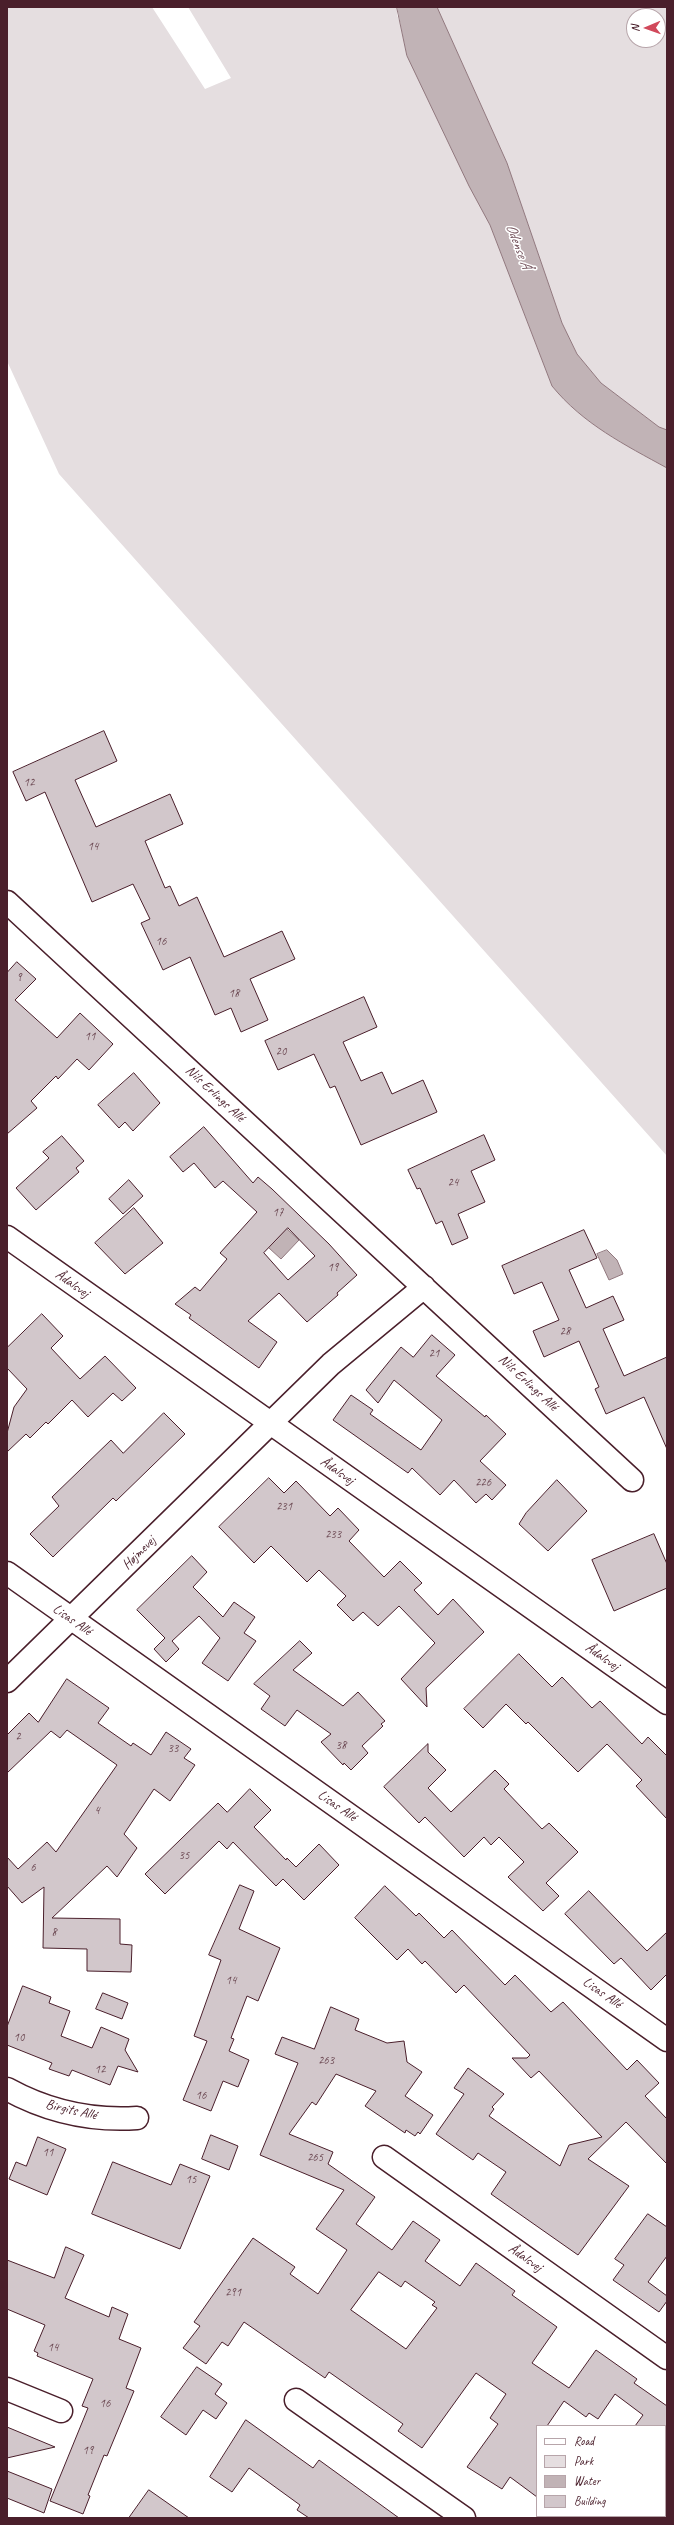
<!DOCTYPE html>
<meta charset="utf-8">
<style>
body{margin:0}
#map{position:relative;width:674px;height:2525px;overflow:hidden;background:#fff;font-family:Caveat,sans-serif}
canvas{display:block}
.frame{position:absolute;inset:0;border:8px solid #4a1f2b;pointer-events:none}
.legend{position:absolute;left:536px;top:2425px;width:130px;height:92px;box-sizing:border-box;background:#fff;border:1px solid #b7a5aa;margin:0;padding:5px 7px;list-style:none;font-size:12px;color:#4a1f2b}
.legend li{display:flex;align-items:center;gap:8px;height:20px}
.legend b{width:20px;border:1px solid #b7a5aa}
.north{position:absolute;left:626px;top:8px;width:40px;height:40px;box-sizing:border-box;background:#fff;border:1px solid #b7a5aa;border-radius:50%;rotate:268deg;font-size:11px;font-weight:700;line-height:16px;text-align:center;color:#4a1f2b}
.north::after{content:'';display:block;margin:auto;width:14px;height:18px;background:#d1495b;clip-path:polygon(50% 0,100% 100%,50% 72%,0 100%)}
</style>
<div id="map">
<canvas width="674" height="2525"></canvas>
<div class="frame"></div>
<ul class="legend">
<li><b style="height:5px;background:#fff"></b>Road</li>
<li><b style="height:11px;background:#e5dee0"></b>Park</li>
<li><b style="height:11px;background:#c1b3b6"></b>Water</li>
<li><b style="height:11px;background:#d2c7cb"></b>Building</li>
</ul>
<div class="north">N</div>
</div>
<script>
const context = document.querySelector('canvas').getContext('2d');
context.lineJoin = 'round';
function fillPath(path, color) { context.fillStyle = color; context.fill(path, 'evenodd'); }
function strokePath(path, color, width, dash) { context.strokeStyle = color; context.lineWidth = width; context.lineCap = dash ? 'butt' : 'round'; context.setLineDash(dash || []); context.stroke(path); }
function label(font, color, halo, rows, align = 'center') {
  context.font = font + ' Caveat,sans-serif'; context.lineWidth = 3; context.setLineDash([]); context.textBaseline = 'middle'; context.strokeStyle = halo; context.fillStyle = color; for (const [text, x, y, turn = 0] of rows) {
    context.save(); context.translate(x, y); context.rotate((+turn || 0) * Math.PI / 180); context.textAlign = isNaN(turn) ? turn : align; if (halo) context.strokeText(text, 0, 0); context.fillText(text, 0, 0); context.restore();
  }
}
const green = new Path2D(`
 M 7,7 L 152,7 L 205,89 L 231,78 L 188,7 L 397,7 L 397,15 L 440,125 L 490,225 L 552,386 C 583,424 625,445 667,468 L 667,1156 L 59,474 L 7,361 Z
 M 437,7 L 667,7 L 667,430 L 659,427 L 601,383 L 577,354 L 562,323 L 507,163 ZM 634,16 L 658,16 L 658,40 L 634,40 Z`);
const water = new Path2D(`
 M 397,7 L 437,7 L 507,163 L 562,323 L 577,354 L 601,383 L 659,427 L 667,430 L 667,468 C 625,445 583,424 552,386 L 490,225 L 469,186 L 407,56 Z
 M 287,1229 L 299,1240 L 281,1259 L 269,1248 Z
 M 607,1250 L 617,1260 L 623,1274 L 609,1280 L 597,1254 Z`);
const building = new Path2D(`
 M 104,731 L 117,761 L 75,780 L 96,827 L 170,794 L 183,824 L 145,841 L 165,888 L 170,886 L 179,906 L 197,897 L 224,957 L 282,931 L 295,959 L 250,979 L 268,1020 L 241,1032 L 231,1008 L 215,1015 L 190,957 L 163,970 L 141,923 L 150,919 L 133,884 L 92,902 L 45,792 L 26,801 L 13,772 Z
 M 17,962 L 36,979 L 15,1000 L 57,1038 L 80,1013 L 113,1044 L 89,1070 L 77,1059 L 58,1079 L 56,1076 L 31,1101 L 37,1108 L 7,1134 L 7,973 Z
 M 364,997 L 377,1027 L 343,1042 L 361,1081 L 382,1072 L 392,1094 L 423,1080 L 437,1112 L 361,1145 L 335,1086 L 330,1088 L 314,1054 L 278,1070 L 265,1041 Z
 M 134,1073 L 160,1103 L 133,1131 L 125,1122 L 119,1128 L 98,1105 Z
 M 204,1127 L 253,1183 L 258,1177 L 272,1189 L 329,1244 L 357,1275 L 337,1293 L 338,1295 L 307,1322 L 279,1293 L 248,1321 L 277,1342 L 259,1368 L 189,1318 L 191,1315 L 175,1304 L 195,1287 L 200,1291 L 227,1259 L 220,1253 L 257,1212 L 223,1181 L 215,1188 L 194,1163 L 183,1172 L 170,1157 ZM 288,1228 L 315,1256 L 288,1280 L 264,1253 Z
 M 484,1135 L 495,1160 L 471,1171 L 485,1202 L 458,1214 L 468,1238 L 452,1245 L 442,1221 L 436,1224 L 420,1188 L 417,1189 L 408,1170 Z
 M 62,1136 L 84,1161 L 76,1168 L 79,1172 L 36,1210 L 16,1188 L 49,1158 L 43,1152 Z
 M 129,1180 L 143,1196 L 123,1214 L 109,1199 Z
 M 134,1208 L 163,1243 L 125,1274 L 95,1243 Z
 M 584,1230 L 597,1258 L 569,1270 L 586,1308 L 613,1296 L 624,1320 L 603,1329 L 624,1376 L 667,1357 L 667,1449 L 644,1397 L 606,1414 L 595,1389 L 599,1387 L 579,1341 L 544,1357 L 533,1331 L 559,1320 L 542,1282 L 514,1294 L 502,1266 Z
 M 42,1314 L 63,1336 L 51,1348 L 80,1379 L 105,1356 L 136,1388 L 122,1401 L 113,1393 L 88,1417 L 72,1400 L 48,1424 L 46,1422 L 30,1438 L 26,1434 L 7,1452 L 7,1433 L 14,1407 L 27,1389 L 7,1368 L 7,1348 Z
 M 432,1335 L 455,1355 L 436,1376 L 485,1417 L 486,1415 L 506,1434 L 480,1461 L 506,1485 L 492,1500 L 486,1494 L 476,1503 L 454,1480 L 440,1495 L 412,1468 L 408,1473 L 333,1420 L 351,1395 L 373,1410 L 370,1414 L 421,1450 L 442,1420 L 394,1380 L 378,1403 L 366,1390 L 401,1347 L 413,1357 Z
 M 164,1413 L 185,1434 L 116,1501 L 113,1498 L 53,1557 L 30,1534 L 59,1506 L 52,1497 L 111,1440 L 123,1453 Z
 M 269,1478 L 284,1493 L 296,1481 L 330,1516 L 338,1508 L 359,1530 L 349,1541 L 384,1577 L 400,1561 L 422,1583 L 414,1590 L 438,1615 L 453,1599 L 484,1632 L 426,1688 L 427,1707 L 401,1679 L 435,1643 L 399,1606 L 378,1626 L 363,1612 L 353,1621 L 337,1605 L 346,1596 L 319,1570 L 307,1582 L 271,1546 L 254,1563 L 219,1527 Z
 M 557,1480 L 587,1511 L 548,1551 L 519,1524 L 526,1513 Z
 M 654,1534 L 667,1564 L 667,1588 L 614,1611 L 592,1560 Z
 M 192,1556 L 207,1572 L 193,1587 L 223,1617 L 234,1602 L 255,1617 L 244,1633 L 256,1641 L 228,1681 L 202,1663 L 220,1638 L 199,1616 L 172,1641 L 179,1649 L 166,1662 L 154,1649 L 165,1638 L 137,1610 Z
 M 300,1641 L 312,1653 L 293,1670 L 343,1706 L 358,1692 L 385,1721 L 381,1724 L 383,1726 L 362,1746 L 368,1753 L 351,1770 L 344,1763 L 343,1765 L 321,1742 L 331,1734 L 297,1710 L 285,1726 L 261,1709 L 270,1696 L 254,1684 Z
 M 519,1654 L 552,1687 L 562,1677 L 592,1708 L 600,1701 L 642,1744 L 648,1737 L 667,1756 L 667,1819 L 636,1786 L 642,1780 L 607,1744 L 578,1772 L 528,1722 L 526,1724 L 506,1704 L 483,1728 L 464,1709 Z
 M 67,1679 L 109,1708 L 98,1723 L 131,1746 L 133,1743 L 151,1755 L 166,1732 L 191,1749 L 184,1758 L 195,1765 L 170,1801 L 154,1789 L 124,1834 L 137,1848 L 117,1877 L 107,1866 L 52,1918 L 120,1919 L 120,1944 L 132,1945 L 131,1972 L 87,1971 L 87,1949 L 43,1948 L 44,1887 L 22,1903 L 7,1886 L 7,1857 L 18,1869 L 47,1842 L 56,1852 L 117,1765 L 67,1730 L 60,1738 L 51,1731 L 7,1773 L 7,1735 L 29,1713 L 38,1722 Z
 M 428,1744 L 428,1752 L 446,1770 L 428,1788 L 451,1812 L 495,1770 L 509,1784 L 504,1789 L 542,1829 L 549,1823 L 578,1852 L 546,1883 L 559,1896 L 543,1911 L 508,1877 L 524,1862 L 499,1837 L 491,1845 L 484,1837 L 464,1857 L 425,1817 L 419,1823 L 384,1787 Z
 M 250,1789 L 271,1810 L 254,1827 L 286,1860 L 287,1858 L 296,1867 L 319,1844 L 339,1865 L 304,1900 L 283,1879 L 276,1886 L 233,1842 L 227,1849 L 219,1841 L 165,1894 L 145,1874 L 218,1803 L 227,1812 Z
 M 240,1885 L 254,1891 L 239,1929 L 280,1948 L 258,2001 L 247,1996 L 231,2038 L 234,2039 L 229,2051 L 249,2060 L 238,2087 L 223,2081 L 211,2111 L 183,2100 L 207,2041 L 194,2036 L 221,1960 L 209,1955 Z
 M 385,1886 L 416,1916 L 419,1913 L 444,1938 L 452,1930 L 505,1985 L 515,1975 L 551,2012 L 563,2002 L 627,2070 L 637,2060 L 659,2083 L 645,2096 L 667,2119 L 667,2164 L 626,2122 L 588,2159 L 629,2186 L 578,2255 L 491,2194 L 506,2172 L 478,2153 L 473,2160 L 436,2134 L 464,2094 L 454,2088 L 468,2068 L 504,2094 L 492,2107 L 494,2109 L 489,2116 L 560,2166 L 569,2145 L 602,2137 L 539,2071 L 531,2078 L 512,2058 L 527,2058 L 530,2055 L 464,1985 L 456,1993 L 425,1961 L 422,1964 L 408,1949 L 397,1960 L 355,1918 Z
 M 589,1891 L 647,1951 L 667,1932 L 667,1974 L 651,1990 L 621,1958 L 614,1964 L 565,1914 Z
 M 23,1986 L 51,1997 L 49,2003 L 70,2011 L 61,2036 L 92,2048 L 101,2027 L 129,2039 L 125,2050 L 138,2072 L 118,2066 L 110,2085 L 72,2070 L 69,2076 L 49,2069 L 52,2063 L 7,2045 L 7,2027 Z
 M 103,1993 L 128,2003 L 122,2019 L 96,2009 Z
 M 331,2007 L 359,2019 L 355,2030 L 387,2043 L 404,2041 L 407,2062 L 422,2072 L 405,2096 L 433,2115 L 420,2134 L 418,2132 L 415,2136 L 406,2130 L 405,2133 L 365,2106 L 376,2091 L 336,2074 L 316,2105 L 312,2102 L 289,2134 L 333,2152 L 328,2164 L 375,2197 L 356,2224 L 392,2250 L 413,2221 L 440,2240 L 425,2261 L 460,2286 L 476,2263 L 515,2291 L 512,2295 L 557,2327 L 532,2363 L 569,2388 L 596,2350 L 637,2379 L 634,2383 L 667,2406 L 667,2426 L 635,2426 L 643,2415 L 615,2394 L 598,2419 L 589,2413 L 586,2417 L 564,2401 L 547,2426 L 537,2426 L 537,2497 L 510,2477 L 502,2489 L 467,2467 L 498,2424 L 490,2418 L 506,2394 L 476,2373 L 422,2448 L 398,2431 L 403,2424 L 329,2372 L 325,2378 L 244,2322 L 228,2346 L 222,2342 L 206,2364 L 183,2348 L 200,2326 L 194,2322 L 253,2238 L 295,2267 L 290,2274 L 318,2294 L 347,2250 L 316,2229 L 344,2190 L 260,2155 L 298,2063 L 275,2054 L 282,2037 L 314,2049 ZM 379,2272 L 401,2287 L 405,2281 L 435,2302 L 432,2305 L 437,2308 L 406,2349 L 351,2310 Z
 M 211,2135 L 238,2146 L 229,2170 L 202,2159 Z
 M 38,2137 L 66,2149 L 47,2195 L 9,2179 L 16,2162 L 26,2166 Z
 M 113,2162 L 171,2185 L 180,2164 L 210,2176 L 180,2249 L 92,2214 Z
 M 648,2214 L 667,2227 L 667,2256 L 648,2282 L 667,2296 L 667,2301 L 659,2312 L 613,2280 L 624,2265 L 615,2259 Z
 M 66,2247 L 84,2255 L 65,2298 L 109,2317 L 112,2307 L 128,2314 L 119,2339 L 141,2348 L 126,2388 L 134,2391 L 107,2456 L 104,2455 L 88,2495 L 90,2496 L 83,2514 L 50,2501 L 88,2408 L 82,2406 L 93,2379 L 37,2356 L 38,2353 L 34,2351 L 45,2325 L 7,2309 L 7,2260 L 54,2278 Z
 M 197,2367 L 222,2384 L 215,2394 L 227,2403 L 216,2419 L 203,2410 L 186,2435 L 161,2417 Z
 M 246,2420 L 313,2468 L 319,2460 L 399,2518 L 309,2518 L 297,2510 L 300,2505 L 249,2468 L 232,2492 L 210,2477 Z
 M 7,2427 L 55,2447 L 7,2458 Z
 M 7,2471 L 52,2489 L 44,2513 L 7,2498 Z
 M 149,2490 L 189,2518 L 129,2518 Z`);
const minor = new Path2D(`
 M 7,902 L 632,1480
 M 7,1237 L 667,1703
 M 7,1573 L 667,2040
 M 7,1681 L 331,1364 L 424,1287
 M 7,2089 C 47,2111 92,2121 137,2118
 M 384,2157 L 667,2358
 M 7,2389 L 61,2411
 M 296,2400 L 464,2518`);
const numberNames = [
 ["12",29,783],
 ["14",93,847],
 ["16",161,942],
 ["9",19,978],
 ["18",234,994],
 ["11",90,1037],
 ["20",281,1052],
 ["24",453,1183],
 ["17",278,1213],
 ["19",333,1268],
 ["28",565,1332],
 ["21",434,1354],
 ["226",483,1483],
 ["231",284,1507],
 ["233",333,1535],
 ["2",18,1737],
 ["38",341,1746],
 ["33",173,1749],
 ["4",97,1811],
 ["35",184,1856],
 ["6",33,1868],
 ["8",54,1933],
 ["14",231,1981],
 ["10",19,2038],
 ["263",326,2061],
 ["12",100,2070],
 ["16",201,2096],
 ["11",48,2153],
 ["265",315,2158],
 ["15",191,2180],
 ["291",233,2293],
 ["14",53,2348],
 ["16",105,2404],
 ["19",88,2451]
];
const streetNames = [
 ["Nils Erlings Allé",215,1094,43],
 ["Ådalsvej",72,1284,35],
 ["Nils Erlings Allé",528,1383,43],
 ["Ådalsvej",337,1471,35],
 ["Højmevej",139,1553,-45],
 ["Lisas Allé",72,1620,35],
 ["Ådalsvej",602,1657,35],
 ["Lisas Allé",337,1806,35],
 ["Lisas Allé",602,1993,35],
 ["Birgits Allé",71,2110,13],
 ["Ådalsvej",525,2258,35]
];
const waterNames = [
 ["Odense Å",518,246,69]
];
fillPath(green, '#e5dee0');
fillPath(water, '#c1b3b6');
strokePath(water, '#91787e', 1);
fillPath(building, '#d2c7cb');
strokePath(building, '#4a1f2b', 1);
strokePath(minor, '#4a1f2b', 25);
strokePath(minor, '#fff', 22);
label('12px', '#6c4953', null, numberNames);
label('14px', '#4a1f2b', '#fff', streetNames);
label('italic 15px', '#74535c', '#fff', waterNames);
</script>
